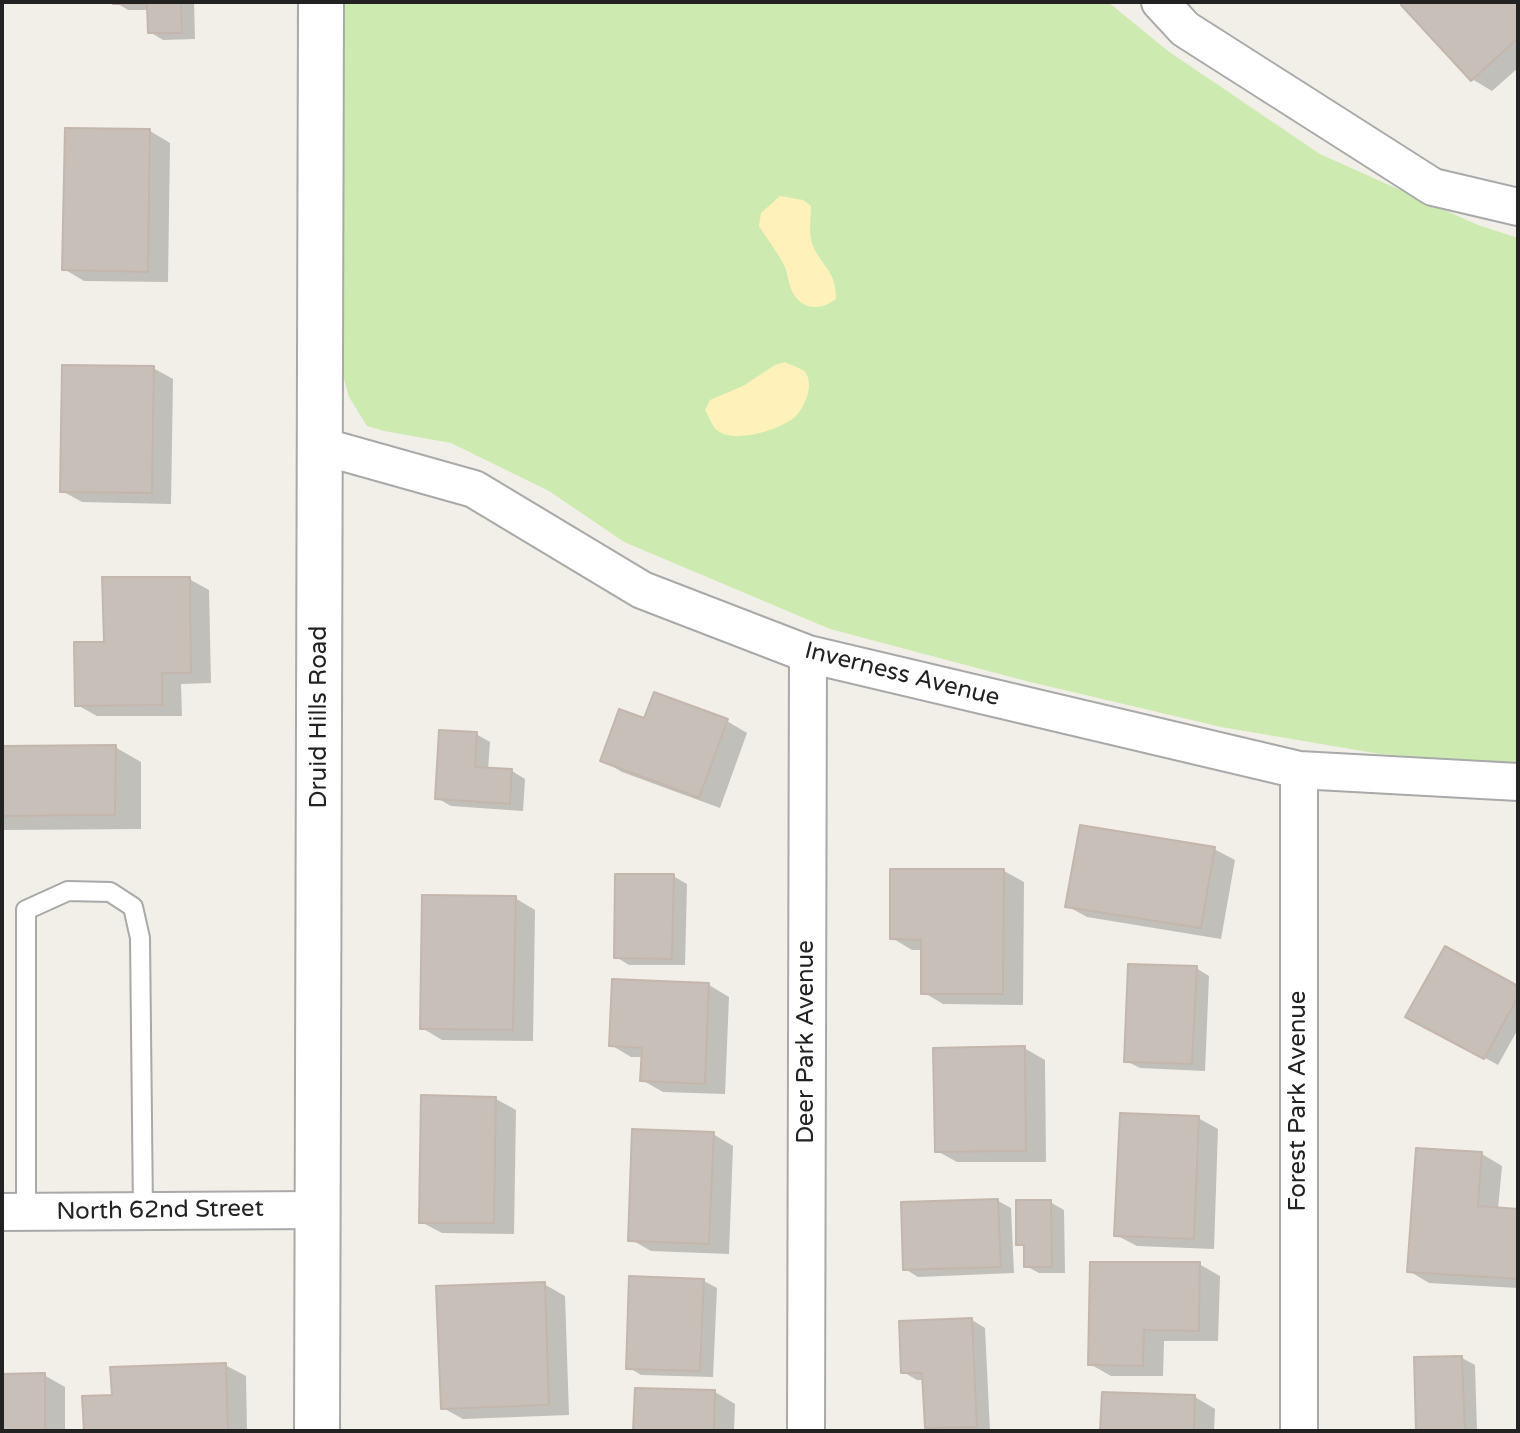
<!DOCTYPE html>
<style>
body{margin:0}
#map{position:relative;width:1520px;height:1433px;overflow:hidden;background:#f2efe9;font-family:"Varela Round",sans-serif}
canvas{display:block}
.frame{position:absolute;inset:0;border:4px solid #222;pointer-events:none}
</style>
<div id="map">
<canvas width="1520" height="1433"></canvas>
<div class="frame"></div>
</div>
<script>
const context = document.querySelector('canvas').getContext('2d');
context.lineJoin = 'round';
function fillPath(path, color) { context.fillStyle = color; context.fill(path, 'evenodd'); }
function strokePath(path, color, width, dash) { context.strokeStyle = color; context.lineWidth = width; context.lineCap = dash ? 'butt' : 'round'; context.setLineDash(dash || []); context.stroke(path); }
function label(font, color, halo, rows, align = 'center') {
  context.font = font + ' "Varela Round",sans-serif'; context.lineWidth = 6; context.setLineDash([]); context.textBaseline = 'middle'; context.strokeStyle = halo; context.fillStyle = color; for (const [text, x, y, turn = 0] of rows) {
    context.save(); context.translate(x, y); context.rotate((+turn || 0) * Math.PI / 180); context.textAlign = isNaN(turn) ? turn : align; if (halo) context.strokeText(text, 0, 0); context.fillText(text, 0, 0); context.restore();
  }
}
const grass = new Path2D(`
 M 339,2 L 1108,2 L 1168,51 L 1320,154 L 1478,225 L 1518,238 L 1518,765 L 1380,754 L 1221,727 L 1026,681 L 830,629 L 624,542 L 549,491 L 451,443 L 384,431 L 367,426 L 349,397 L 340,365 Z`);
const sand = new Path2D(`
 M 780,196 L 803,200 L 811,206 C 811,219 808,234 813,246 C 823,268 836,271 836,299 C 822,310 803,311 793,293 C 788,284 788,272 783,263 C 776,250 767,239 759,226 L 761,213 Z
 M 785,362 C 790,365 798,367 803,370 C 808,374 809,380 809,387 C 808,397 803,408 796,416 C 783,429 735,444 718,431 C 712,427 709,416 705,410 L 710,400 L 743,386 L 775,365 Z`);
const shadow = new Path2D(`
 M 194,2 L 195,39 L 163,40 L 150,32 L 149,10 L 128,10 L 115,2 Z
 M 1407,2 L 1518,2 L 1518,68 L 1492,91 L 1472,79 Z
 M 150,131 L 170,143 L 168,282 L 84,281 L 64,269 Z
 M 153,368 L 173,379 L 171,504 L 82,502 L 62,491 Z
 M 189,579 L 209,590 L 211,683 L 181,684 L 182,716 L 97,716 L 77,705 L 106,644 Z
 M 727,721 L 747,733 L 720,808 L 622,772 L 602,760 Z
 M 476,734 L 490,742 L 488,770 L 512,771 L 525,779 L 523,811 L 451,806 L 437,798 Z
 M 115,747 L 141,762 L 141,829 L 2,830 L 2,748 Z
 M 1214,849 L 1235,860 L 1221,939 L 1087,917 L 1067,906 Z
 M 1004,871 L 1024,882 L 1023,1005 L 943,1004 L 923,992 L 923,950 L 912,950 L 892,938 Z
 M 673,876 L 687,884 L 685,965 L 629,965 L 616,957 Z
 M 515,898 L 535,910 L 533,1041 L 442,1040 L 422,1028 Z
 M 1196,968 L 1209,976 L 1205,1071 L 1140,1068 L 1126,1061 Z
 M 709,985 L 729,997 L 725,1094 L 663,1092 L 642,1080 L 643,1057 L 631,1057 L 611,1045 Z
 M 1518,988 L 1518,1029 L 1498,1065 L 1408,1016 Z
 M 1024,1048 L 1045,1060 L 1046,1162 L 957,1162 L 937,1151 Z
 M 496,1099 L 516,1110 L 514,1234 L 442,1233 L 421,1222 Z
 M 1198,1118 L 1218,1129 L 1214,1249 L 1137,1246 L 1116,1235 Z
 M 713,1134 L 733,1146 L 729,1254 L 651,1251 L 630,1239 Z
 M 1482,1154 L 1502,1166 L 1498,1209 L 1518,1211 L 1518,1288 L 1429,1283 L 1409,1271 Z
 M 998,1201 L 1011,1208 L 1014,1273 L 918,1277 L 905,1269 Z
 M 1050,1202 L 1064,1210 L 1065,1273 L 1039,1273 L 1026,1266 L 1026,1248 L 1018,1244 Z
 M 1199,1264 L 1220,1276 L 1218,1341 L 1164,1341 L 1163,1376 L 1111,1376 L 1090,1364 Z
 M 704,1281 L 717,1288 L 713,1377 L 641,1375 L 628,1367 Z
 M 544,1284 L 565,1296 L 569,1415 L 463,1419 L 443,1408 Z
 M 972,1320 L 985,1328 L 990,1431 L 933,1431 L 927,1427 L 924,1380 L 917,1380 L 903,1372 Z
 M 1462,1358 L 1475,1365 L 1477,1431 L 1418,1431 Z
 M 225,1365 L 246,1376 L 247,1431 L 86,1431 L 114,1397 Z
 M 44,1375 L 65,1387 L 65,1431 L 2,1431 L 2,1376 Z
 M 715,1392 L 735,1404 L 734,1431 L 635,1431 Z
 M 1195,1397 L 1215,1409 L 1214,1431 L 1102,1431 Z`);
const building = new Path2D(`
 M 113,2 L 181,2 L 182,33 L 148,33 L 147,4 L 113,4 Z
 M 1404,2 L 1518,2 L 1518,38 L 1471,81 L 1401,5 Z
 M 65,128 L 150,129 L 148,272 L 62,270 Z
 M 62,365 L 154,366 L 152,493 L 60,492 Z
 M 102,577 L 190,577 L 191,673 L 162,673 L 162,705 L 75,706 L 74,642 L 104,642 Z
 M 654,692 L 728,719 L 699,798 L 600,761 L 619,709 L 644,718 Z
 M 439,730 L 477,732 L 475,767 L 512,769 L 510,804 L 435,799 Z
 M 116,745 L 115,815 L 2,816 L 2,746 Z
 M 1080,825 L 1215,847 L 1201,928 L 1065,907 Z
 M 890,869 L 1004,869 L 1003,994 L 921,994 L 921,940 L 890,939 Z
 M 615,874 L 674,874 L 672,959 L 614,958 Z
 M 422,895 L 516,896 L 513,1030 L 420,1029 Z
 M 1445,946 L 1518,986 L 1518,997 L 1484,1059 L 1405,1017 Z
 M 1128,964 L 1197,966 L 1192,1064 L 1124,1062 Z
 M 612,979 L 709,983 L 705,1084 L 640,1081 L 642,1048 L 609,1046 Z
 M 1025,1046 L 1026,1151 L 935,1152 L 933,1048 Z
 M 421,1095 L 496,1097 L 494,1223 L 419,1223 Z
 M 1120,1113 L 1199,1116 L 1194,1239 L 1114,1236 Z
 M 632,1129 L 714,1132 L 709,1244 L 628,1241 Z
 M 1416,1148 L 1482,1152 L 1478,1206 L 1518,1209 L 1518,1279 L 1407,1272 Z
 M 998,1199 L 1001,1267 L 903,1270 L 901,1202 Z
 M 1016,1200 L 1051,1200 L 1052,1267 L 1024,1267 L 1024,1245 L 1016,1245 Z
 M 1090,1262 L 1200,1262 L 1199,1331 L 1144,1330 L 1143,1366 L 1088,1365 Z
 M 629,1276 L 704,1279 L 700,1371 L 626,1369 Z
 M 545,1282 L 549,1405 L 441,1409 L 436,1286 Z
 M 972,1318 L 977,1427 L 925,1428 L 922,1373 L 901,1373 L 899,1321 Z
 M 1462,1356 L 1465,1431 L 1416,1431 L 1414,1357 Z
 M 226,1363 L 228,1431 L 84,1431 L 82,1396 L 112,1395 L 110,1367 Z
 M 45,1373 L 45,1431 L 2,1431 L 2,1374 Z
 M 635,1388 L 715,1390 L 714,1431 L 633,1431 Z
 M 1102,1392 L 1195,1395 L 1194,1431 L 1100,1431 Z`);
const service = new Path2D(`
 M 26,1212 L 26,910 L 68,891 L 110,892 L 133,907 L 140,938 L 143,1211`);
const minor = new Path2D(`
 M 1160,2 L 1185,29 L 1433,187 L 1518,207
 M 321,446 L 474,489 L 642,590 L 808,654 L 1299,770 L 1518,782
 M 1299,770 L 1299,1431
 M 2,1212 L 317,1210
 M 806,1431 L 808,654`);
const tertiary = new Path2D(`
 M 317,1431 L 321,2`);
const streetNames = [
 ["Inverness Avenue",902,675,14],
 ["Druid Hills Road",320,717,-90],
 ["Deer Park Avenue",807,1042,-90],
 ["Forest Park Avenue",1299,1101,-90],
 ["North 62nd Street",160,1211,-1]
];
fillPath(grass, '#cdebb0');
fillPath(sand, '#fff1ba');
fillPath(shadow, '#0003');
fillPath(building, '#c7bfb8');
strokePath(building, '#c4b6ab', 2);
strokePath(service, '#a9a9a9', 22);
strokePath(minor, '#a9a9a9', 40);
strokePath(tertiary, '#a9a9a9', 48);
strokePath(service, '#fff', 18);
strokePath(minor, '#fff', 36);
strokePath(tertiary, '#fff', 44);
label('24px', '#222', '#fff', streetNames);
</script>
